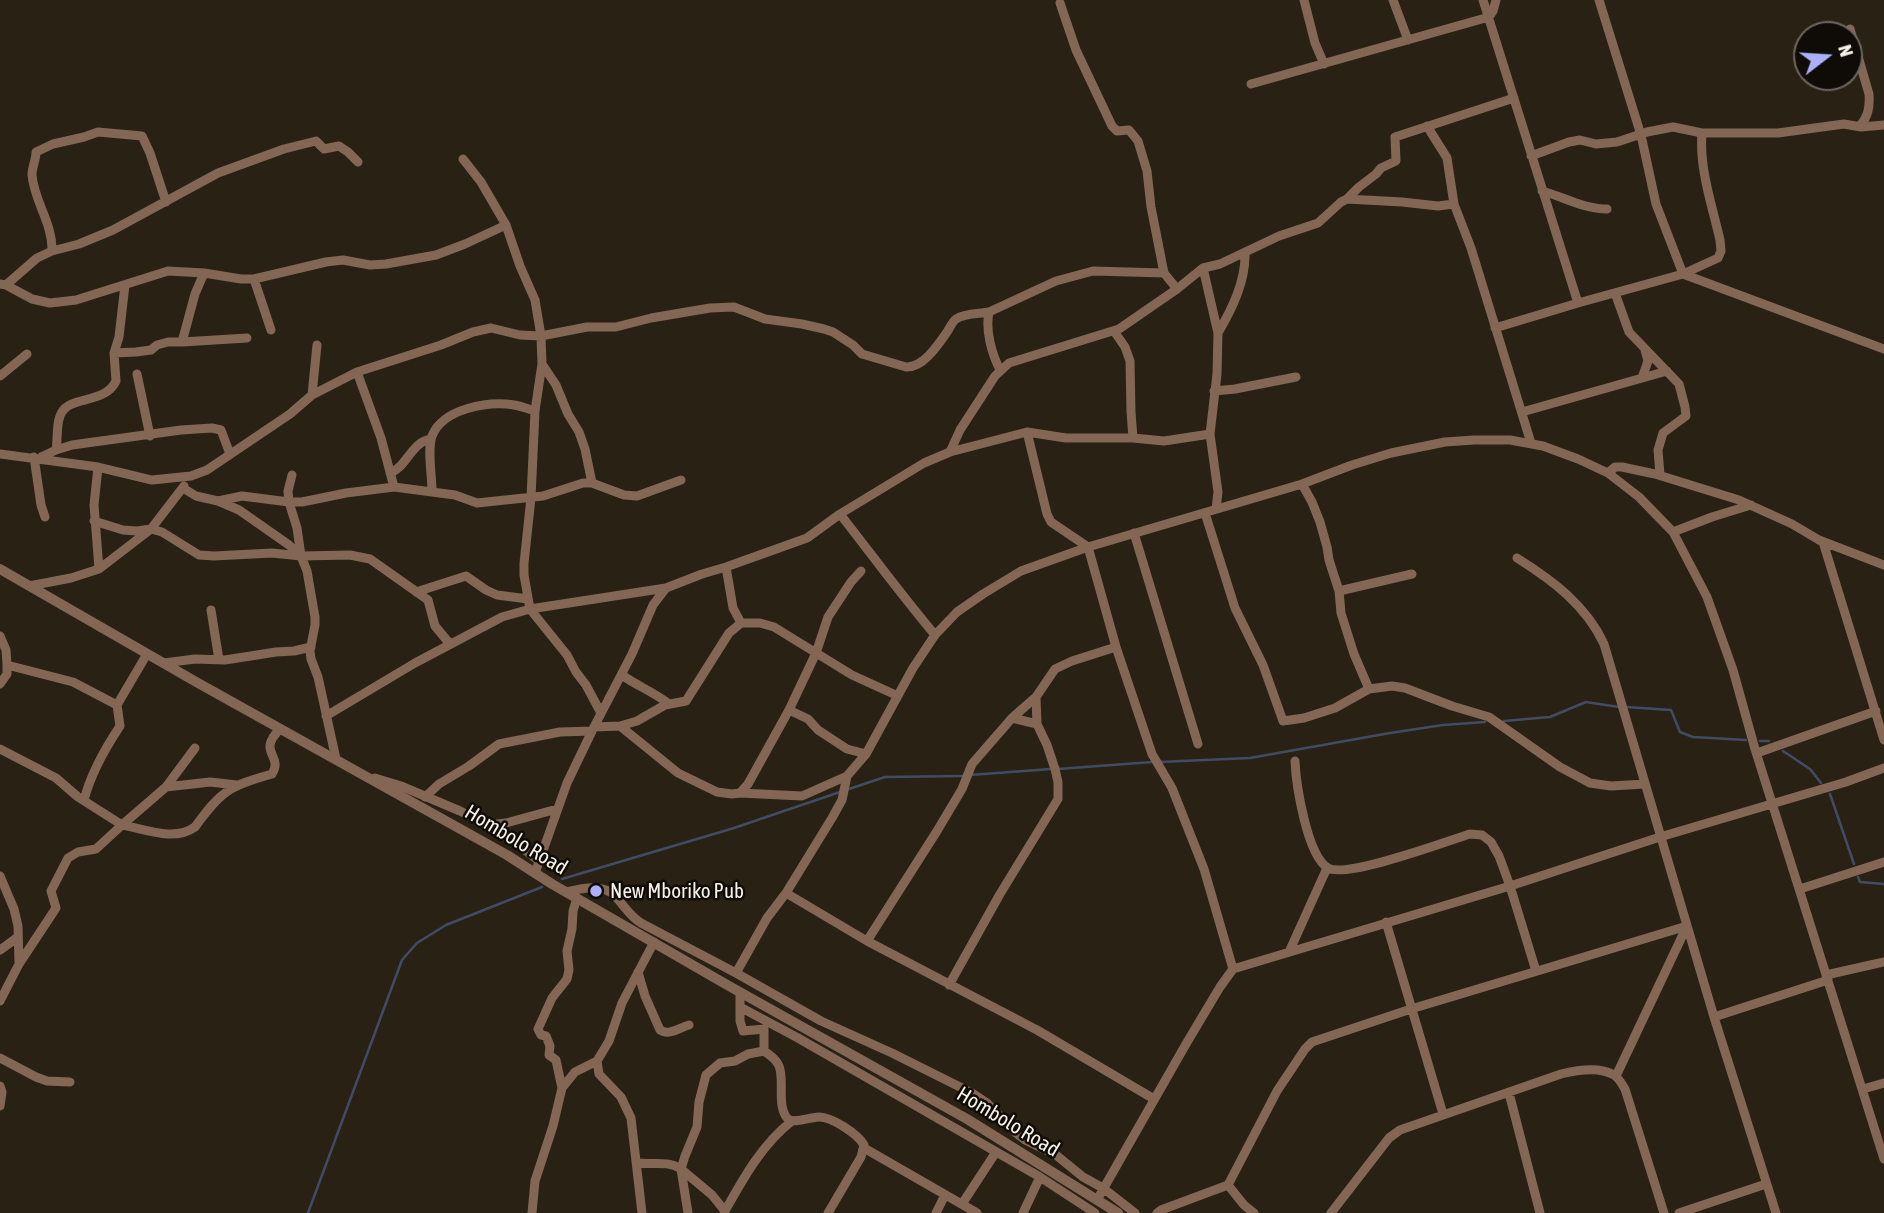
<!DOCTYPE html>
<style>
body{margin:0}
#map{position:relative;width:1884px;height:1213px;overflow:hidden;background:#292114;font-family:"Asap Condensed",sans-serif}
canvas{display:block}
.north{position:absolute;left:1793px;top:21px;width:70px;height:70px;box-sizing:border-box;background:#0f0b06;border:2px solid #6c6761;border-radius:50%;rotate:73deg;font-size:19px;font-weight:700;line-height:28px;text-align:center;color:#f7f2e9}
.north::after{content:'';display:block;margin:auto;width:24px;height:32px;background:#aab0fb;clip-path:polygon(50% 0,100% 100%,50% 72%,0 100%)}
</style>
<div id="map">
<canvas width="1884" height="1213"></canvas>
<div class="north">N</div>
</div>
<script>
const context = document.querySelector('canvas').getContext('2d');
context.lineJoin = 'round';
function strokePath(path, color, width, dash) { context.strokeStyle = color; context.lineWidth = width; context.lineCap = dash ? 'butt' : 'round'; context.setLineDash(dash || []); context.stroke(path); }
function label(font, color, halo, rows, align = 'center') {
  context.font = font + ' "Asap Condensed",sans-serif'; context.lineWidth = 5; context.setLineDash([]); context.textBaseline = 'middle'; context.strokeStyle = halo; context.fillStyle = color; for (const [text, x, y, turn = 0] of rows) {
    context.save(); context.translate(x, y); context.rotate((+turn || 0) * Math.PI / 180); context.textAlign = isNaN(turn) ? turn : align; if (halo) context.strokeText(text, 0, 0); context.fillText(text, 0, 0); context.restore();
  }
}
const stream = new Path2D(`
 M 1626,707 L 1671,710 L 1680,732 L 1693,737 L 1746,740
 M 1504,721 L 1550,717 L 1586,702 L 1619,707
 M 1760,741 L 1769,741
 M 1783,751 L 1810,769 L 1821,783
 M 1159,762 L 1250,758 L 1390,733 L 1443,725 L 1485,722
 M 1058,769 L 1152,762
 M 970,775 L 1051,769
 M 846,790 L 885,777 L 964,776
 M 1830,794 L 1854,864
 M 1858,877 L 1860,882 L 1884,884
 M 562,879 L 734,828 L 840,792
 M 308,1213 L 402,960 L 417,943 L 446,925 L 542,887`);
const minor = new Path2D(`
 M 1304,0 L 1315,43 L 1324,64
 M 1393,0 L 1408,40
 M 1483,0 L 1578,303
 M 1599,0 L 1641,135 L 1656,204 L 1683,274 L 1884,349
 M 1060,3 L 1076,50 L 1112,126 L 1117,131 L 1129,130 L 1138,141 L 1147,171 L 1151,207 L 1164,273 L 1177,289
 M 1850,29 L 1869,94 C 1870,108 1868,116 1860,126
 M 1251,84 L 1489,17 L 1493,11 L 1496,0
 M 1427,126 L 1447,158 L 1454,204 L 1471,248 L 1531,443
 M 1531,156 L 1569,142 L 1580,140 L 1596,144 L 1617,142 L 1647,132 L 1673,127 L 1702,133 L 1778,133 L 1844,124 L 1861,127 L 1884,125
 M 463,159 L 481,182 L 506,225 L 520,266 L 535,300 L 541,336 L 542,364 L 535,411 L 531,498 L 524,563 L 524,575 L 530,609 L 567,655 L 576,672 L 586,685 L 601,713
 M 1542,191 C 1564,197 1584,209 1607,209
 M 1347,199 L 1402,202 L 1438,206 L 1454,204
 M 52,251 C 53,224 34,201 32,175 C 32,167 36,160 36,152 L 53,144 L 84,137 L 98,132 L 142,136 L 150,153 L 166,202
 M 1203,268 L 1218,333 L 1217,374 L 1210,434
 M 254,279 L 271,330
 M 0,284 L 6,285 L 32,299 L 50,303 L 76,300 L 168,271 L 204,273 L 241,279 L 254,279 L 326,262 L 343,260 L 370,265 L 386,264 L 436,255 L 465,244 L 506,225
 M 6,285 L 37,258 L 52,251 L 79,244 L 113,230 L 218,173 L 284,149 L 316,141 L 324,149 L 339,146 L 348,152 L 358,162
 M 1615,293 L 1629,332 L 1679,384 L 1685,407 L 1686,416 L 1663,433 L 1658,450 L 1660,475
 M 1495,328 L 1578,303 L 1683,274 L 1718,258 L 1721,251 L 1720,240 C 1712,205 1699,168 1702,133
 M 1114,331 L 1125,347 L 1130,361 L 1131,412 L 1133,438
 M 1218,333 C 1232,309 1246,281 1245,252
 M 182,342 L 247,338
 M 114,353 L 136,352 L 151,350 L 157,345 L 168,342 L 182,342 L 195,294 L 204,273
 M 542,364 L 556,385 L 568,414 L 579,432 L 585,449 L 592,483
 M 1000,370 C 992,354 985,331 989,312 L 1056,281 L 1093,271 L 1164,273
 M 357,372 L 381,438 L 394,487
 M 137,374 L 150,436
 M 0,376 L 27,354
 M 1642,378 L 1648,361 L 1645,350
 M 1214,391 L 1235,389 L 1296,377
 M 312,395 L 317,345
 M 1522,412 L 1667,371
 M 56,450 C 58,439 56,426 60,416 C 67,394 104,406 116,381 L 114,353 L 119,337 L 125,285
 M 950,452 L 960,430 L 995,376 L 1009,363 L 1119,329 L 1177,289 L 1203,268 L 1220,264 L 1279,236 L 1318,223 L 1341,202 L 1347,199 L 1359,187 L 1376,174 L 1381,168 L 1396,161 L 1395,137 L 1514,98
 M 0,454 L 98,467 L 152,480 L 191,476 L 207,470 L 290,414 L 312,395 L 357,372 L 441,345 L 473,332 L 491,328 L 520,335 L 541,336 L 587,327 L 616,327 L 651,318 L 710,308 L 734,307 L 765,319 L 802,324 L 824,329 L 833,332 L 853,345 L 862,354 L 906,367 C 923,368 938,345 947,332 C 950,328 952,322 956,319 C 965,313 979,314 989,312
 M 34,457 L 41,505 L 45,517
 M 41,457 L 56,450 L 72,445 L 181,430 L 212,428 L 221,430 L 230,454
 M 98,467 L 94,505 L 99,569
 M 390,473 C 408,466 411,442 431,439
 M 1608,473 L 1615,467 L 1622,467 L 1655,474 L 1739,500 L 1792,524 L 1819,540 L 1884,565
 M 292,475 L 288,491 L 289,502 L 297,528 L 301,556
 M 1302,484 L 1312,502 L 1320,522 L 1327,547 L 1329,560 L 1339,591 L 1341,613 L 1354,654 L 1369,689
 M 183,488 L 196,496 L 218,501 L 239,510 L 289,545 L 301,556 L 307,571 L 315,617 L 315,625 L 310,651 L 311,659 L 318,677 L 336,759
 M 432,491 C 432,474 427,451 432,436 C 443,408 489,401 514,405 C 521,406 528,409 535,411
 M 218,501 L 242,496 L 289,502 L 302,502 L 346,493 L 394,487 L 455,495 L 477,503 L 543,496 L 583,483 L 592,483 L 624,495 L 637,496 L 681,480
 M 1205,513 L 1235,608 L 1263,665 L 1283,721 L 1304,718 L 1335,708 L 1369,689 L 1392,686 L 1405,688 L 1452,706 L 1489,717 L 1560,767 L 1590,783 L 1611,786 L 1645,784
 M 840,514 C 872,555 902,596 935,635
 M 94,521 L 123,530 L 137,531 L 151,529 L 162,532 L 199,555 L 214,556 L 272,553 L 301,556 L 350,555 L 370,559 L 428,600 L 435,626 L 450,644
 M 1673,532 L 1712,517 L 1751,505
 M 1134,533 L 1198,744
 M 1823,542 L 1884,740
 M 1517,558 C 1552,580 1586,605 1604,644 L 1714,1017 L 1776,1213
 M 726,567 L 733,608 L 741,623
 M 861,571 L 851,582 L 828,617 L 816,653 L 789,710 L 808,719 L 818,730 L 847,749 L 866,754
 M 29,586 L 71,578 L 99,569 L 151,529 L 184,486
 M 1339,591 L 1412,574
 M 416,592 L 466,576 L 486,590 L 497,595 L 528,599
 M 211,610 L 219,660
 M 0,636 L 6,650 L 7,665
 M 1116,647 L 1152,754 L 1172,788 L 1204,869 L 1233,969
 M 164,663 L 195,659 L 225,660 L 276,652 L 294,651 L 311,647
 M 622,675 C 637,686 654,692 669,704
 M 0,684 L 7,674 L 7,665 L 73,682 L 117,705 L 147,654
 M 326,716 L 415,663 L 502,617 L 530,609 L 666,588
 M 1012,718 L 1037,724
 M 620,726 L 678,773 L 717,792 L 732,794 L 740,793 L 748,784 L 789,710
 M 594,727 L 620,726 L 637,721 L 665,705 L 686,701 L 729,633 L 741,623 L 760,623 L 774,627 L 852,675 L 898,696
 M 0,749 L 56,778 L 78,797 L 122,825 L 166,787 L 210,782 L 237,785
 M 1757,753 L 1876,711
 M 1295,761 C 1296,784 1307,856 1328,868 C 1346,879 1447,841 1470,834 L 1482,835 L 1491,842 L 1499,856 L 1510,886 L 1536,971
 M 375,778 L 401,786 L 460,811 L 488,825 L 506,823 L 557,809
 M 166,787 L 195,748
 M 740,793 L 802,796 L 847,776 L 866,754 L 913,668 L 935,635 L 957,612 L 983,594 L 1021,571 L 1088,547 L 1302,484 L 1352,465 L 1391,453 L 1445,442 L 1474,440 L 1510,440 L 1543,446 L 1578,459 L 1608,473 L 1639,497 L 1673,532 L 1707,597 L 1733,670 L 1755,749 L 1884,1159
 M 425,797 L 439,784 L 469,766 L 499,744 L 560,732 L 592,731
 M 84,800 C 91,773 104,750 120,726 L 117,705
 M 488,825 L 520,846 L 539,861
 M 535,873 L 567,783 L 594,727 L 632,654 L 653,605 L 666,588 L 702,574 L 726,567 L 807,538 L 840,514 L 924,463 L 950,452 L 1027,432 L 1066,438 L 1133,438 L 1164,441 L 1210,434 L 1218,492 L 1216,509
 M 0,876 L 14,909 L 18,926 L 19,964
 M 1800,889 L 1884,862
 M 566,892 C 583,888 604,883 616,897 C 625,907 630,916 641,923 L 736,973 L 821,1021 L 892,1053 L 972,1093 L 987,1103 L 1016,1133 L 1025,1140 L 1056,1155 L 1083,1177 L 1103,1188 L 1135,1213
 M 786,893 L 867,941 L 1037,1030 L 1154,1099
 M 1386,922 L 1443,1114
 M 867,941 L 937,831 L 962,789 L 972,764 L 1012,718 L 1036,697 L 1055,669 L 1072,661 L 1116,647 L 1088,547 L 1051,522 L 1047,514 L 1027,432
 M 0,950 L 18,937
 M 1289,952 L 1327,868
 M 638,972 L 645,996 L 660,1030 C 669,1036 679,1028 689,1025
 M 736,973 L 767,918 L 786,893 L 832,818 L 842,800 L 847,776
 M 1826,975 L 1884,962
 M 949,985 L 1000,894 L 1058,799 L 1058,782 L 1055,769 L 1047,745 L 1037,724 L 1036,697
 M 740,992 L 740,1021 L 743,1031 L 764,1029 L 764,1051 C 770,1055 776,1059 779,1066 C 785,1080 776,1107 788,1119 C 794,1124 811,1117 819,1117 C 832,1117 858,1134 864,1145 L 861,1157 L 828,1213
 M 0,1001 L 19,964 L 56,908 L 51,891 L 68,858 L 78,852 L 96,849 L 122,825 C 145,829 174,842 195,827 C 221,791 229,786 272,774 C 284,755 256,753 280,729
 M 740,1007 L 798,1038 L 1040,1177 L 1095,1213
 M 1714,1017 L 1828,980
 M 0,1058 L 36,1077 L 47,1081 L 70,1082
 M 1616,1076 L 1687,926
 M 0,1086 L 2,1092 L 0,1106
 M 562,1088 L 556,1060 L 549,1055 L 550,1046 L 546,1036 L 541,1035 L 538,1029 L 552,998 L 567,979 L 569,970 L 567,951 L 572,929 L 573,911 L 577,898
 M 1863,1089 L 1884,1083
 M 1509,1093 L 1540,1213
 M 864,1148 L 977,1213
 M 637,1163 C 653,1165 667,1160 681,1169 L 688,1213
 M 1228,1185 L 1244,1205 L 1254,1213
 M 1097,1200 L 1186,1044 L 1220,987 L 1233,969 L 1510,886 L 1660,837 L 1846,782 L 1884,768
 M 962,1204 L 996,1152
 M 725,1211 C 743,1179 762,1144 792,1121
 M 532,1213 L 535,1181 L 553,1126 L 562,1088 L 575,1072 L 597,1061
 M 642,1213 L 631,1118 L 621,1097 L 599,1074 L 597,1061 L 609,1041 L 622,1003 L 654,942
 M 724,1213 L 725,1211 L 712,1195 L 681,1169 L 685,1156 L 697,1127 L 699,1102 L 706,1075 L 720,1063 L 735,1061 L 748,1054 L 764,1051
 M 936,1213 L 945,1195
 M 1023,1213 L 1040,1177
 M 1157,1213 L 1161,1210 L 1228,1185 L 1277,1091 L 1305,1049 L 1312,1042 L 1411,1009 L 1687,926
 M 1331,1213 L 1389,1138 L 1400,1130 L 1561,1074 C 1577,1070 1599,1066 1614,1075 C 1619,1078 1622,1084 1625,1089 L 1664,1213
 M 1679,1213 L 1766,1184`);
const tertiary = new Path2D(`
 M 0,569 L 198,683 L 507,855 L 552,884 L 729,986 L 967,1119 L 1118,1213`);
const markers = [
 [596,891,7,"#aab0fb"]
];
const streetNames = [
 ["Hombolo Road",516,840,31],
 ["Hombolo Road",1008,1122,31]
];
const poiNames = [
 ["New Mboriko Pub",610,891]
];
strokePath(stream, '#404c64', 2.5);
strokePath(minor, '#846655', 9);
strokePath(tertiary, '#846655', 10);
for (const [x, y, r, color] of markers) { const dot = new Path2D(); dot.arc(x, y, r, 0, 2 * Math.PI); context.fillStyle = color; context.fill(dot); strokePath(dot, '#0f0b06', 2.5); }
label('21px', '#f7f2e9', '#0f0b06', streetNames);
label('21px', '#f7f2e9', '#0f0b06', poiNames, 'left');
</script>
